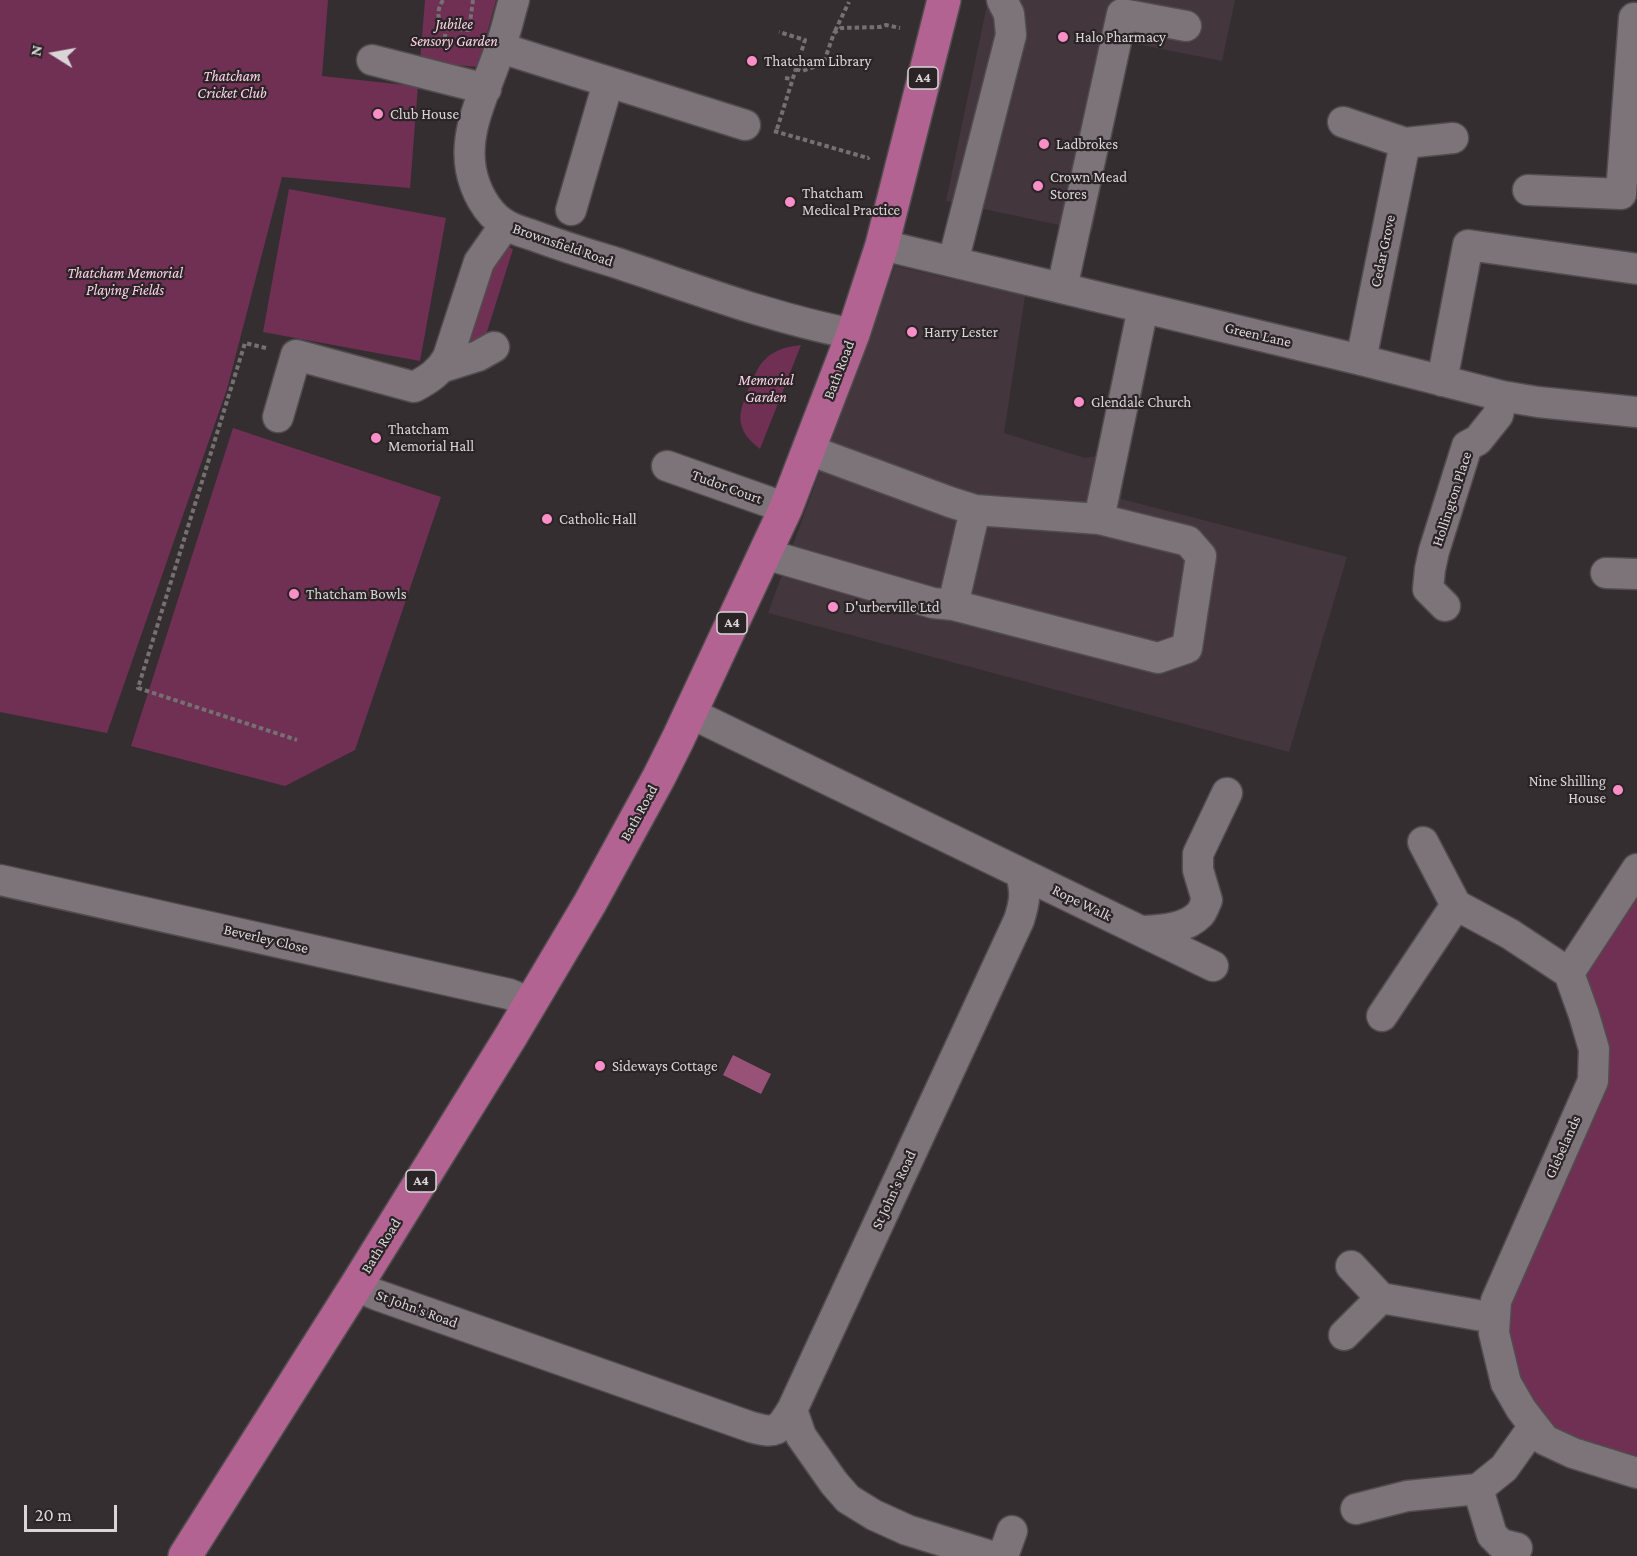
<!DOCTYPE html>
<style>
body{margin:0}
#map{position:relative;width:1637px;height:1556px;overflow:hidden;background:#352e31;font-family:"Crimson Pro",serif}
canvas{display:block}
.north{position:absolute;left:24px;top:24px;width:60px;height:60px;-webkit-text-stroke:4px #2b2427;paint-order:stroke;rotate:281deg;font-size:16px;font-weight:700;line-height:24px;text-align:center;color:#dad6d8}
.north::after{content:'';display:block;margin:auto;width:21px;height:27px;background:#dad6d8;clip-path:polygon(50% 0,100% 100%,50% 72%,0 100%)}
.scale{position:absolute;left:24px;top:1505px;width:93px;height:27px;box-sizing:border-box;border:3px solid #dad6d8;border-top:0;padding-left:8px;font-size:18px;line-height:21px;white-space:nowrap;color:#dad6d8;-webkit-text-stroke:4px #2b2427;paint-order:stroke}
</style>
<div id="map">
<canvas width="1637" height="1556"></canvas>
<div class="north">N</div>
<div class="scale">20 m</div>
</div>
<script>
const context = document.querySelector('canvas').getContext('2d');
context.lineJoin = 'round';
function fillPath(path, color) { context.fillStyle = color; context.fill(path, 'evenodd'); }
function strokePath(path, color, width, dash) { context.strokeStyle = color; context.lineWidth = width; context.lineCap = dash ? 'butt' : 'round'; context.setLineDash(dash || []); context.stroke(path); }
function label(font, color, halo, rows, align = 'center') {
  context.font = font + ' "Crimson Pro",serif'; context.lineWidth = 4.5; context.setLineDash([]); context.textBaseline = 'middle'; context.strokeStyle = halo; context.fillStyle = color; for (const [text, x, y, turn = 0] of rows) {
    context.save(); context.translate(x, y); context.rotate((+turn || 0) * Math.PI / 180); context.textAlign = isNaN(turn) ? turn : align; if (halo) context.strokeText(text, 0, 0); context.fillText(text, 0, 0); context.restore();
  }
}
const built = new Path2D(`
 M 988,0 L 1235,0 L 1222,61 L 1131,43 L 1092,232 L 946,201 Z
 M 895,266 L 1025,296 L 1004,433 L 1085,458 L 1128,452 L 1121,499 L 1347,557 L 1289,752 L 768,613 Z`);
const green = new Path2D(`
 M 0,0 L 328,0 L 322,76 L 405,85 L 418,85 L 410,188 L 282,177 L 227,389 L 107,733 L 0,712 Z
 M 425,0 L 496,0 L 478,67 L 420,62 Z
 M 289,189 L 446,218 L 420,361 L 263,332 Z
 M 508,247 L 513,249 L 485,338 L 461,347 L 485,264 Z
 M 801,345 L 760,449 C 753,443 745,437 742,427 C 738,416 742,406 746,395 C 759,364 764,349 801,345 Z
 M 233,428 L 441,497 L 355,750 L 285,786 L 131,746 Z
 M 1637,889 L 1637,1473 L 1520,1409 L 1495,1302 L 1593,1081 L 1568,974 Z`);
const water = new Path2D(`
 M 733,1055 L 771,1074 L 761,1094 L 723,1075 Z`);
const path = new Path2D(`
 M 443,0 C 437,10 437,16 442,26 L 446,28
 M 835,31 L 849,2
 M 444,46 L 446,28 L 469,30 L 473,0
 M 796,69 L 802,71 L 817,66 L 825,59 L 834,33 L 841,28 L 880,27 L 886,25 L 900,28
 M 785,78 L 792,79
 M 777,129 L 805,40 L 779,32
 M 774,131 L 868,158 L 869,157
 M 266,348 L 245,343 L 138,688 L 297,740`);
const minor = new Path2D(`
 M 514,0 C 509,16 506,32 500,48 C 488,87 463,128 471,170 C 475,190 486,212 503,223 C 511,229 523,232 532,235 C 559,245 587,254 614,262 C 693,288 771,318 853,334
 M 501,48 L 745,125
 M 372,60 L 486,89
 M 1343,122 L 1405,143 L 1453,138
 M 1528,190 L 1621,194 L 1634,18
 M 571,210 L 608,83
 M 882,245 L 1361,360 L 1502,396 L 1538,402 L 1637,412
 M 953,262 L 1011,35 L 1009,14 L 1002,0
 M 1062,288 L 1122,14 L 1186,26
 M 1361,360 L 1405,143
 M 443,367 L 478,356 L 494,347
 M 1442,381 L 1468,245 L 1637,269
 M 278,417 L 296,355 L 414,387 C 429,379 440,372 448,357 L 479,262 L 505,225
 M 809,450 L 950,502 L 975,510
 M 667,466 L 786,508
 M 1099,519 L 1143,308
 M 765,554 L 933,603 L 953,605 L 1158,658 L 1187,648 L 1201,556 L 1188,541 L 1099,519 L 975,510 L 953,605
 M 1606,573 L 1637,574
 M 1445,606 L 1428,589 L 1430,569 L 1434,551 L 1467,446 L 1478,440 L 1498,415 L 1502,396
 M 690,713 L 1213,966
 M 0,880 L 509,994 L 531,1003
 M 1456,905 L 1510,934 L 1569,973 L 1584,1015 L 1594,1049 L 1593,1081 L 1496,1301 L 1494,1333 L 1506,1383 L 1521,1409 L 1534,1426 L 1545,1440 L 1573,1453 L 1637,1473
 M 1143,931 C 1162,930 1186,929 1200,914 C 1203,911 1205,904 1207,900 L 1198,870 L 1198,854 L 1227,793
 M 1569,973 L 1637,869
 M 1382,1016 L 1456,905 L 1423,842
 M 1351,1266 L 1381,1298 L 1494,1318
 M 356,1286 L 377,1295 L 751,1427 C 776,1434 779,1431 792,1410 L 1019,920 C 1025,901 1026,893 1021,874
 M 1344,1335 L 1381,1298
 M 792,1410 L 801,1436 L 834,1483 L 848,1499 L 874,1515 L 907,1530 L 991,1556
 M 1356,1509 L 1407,1496 L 1478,1489
 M 1517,1548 L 1501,1544 L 1492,1535 L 1478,1489 L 1504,1468 L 1534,1426
 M 1003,1556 L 1012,1531`);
const major = new Path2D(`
 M 185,1556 L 356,1286 L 511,1036 L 590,903 L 659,777 L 678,739 L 786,508 L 853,334 L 882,245 L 944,0`);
const markers = [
 [1063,37,6,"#fa8fc8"],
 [752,61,6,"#fa8fc8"],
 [378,114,6,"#fa8fc8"],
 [1044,144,6,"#fa8fc8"],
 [1038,186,6,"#fa8fc8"],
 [790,202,6,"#fa8fc8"],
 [912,332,6,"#fa8fc8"],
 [1079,402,6,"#fa8fc8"],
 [376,438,6,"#fa8fc8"],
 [547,519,6,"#fa8fc8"],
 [294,594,6,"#fa8fc8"],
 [833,607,6,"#fa8fc8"],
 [1618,790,6,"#fa8fc8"],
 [600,1066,6,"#fa8fc8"]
];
const shields = [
 [923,78,30],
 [732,623,30],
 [421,1181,30]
];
const shieldNames = [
 ["A4",923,78],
 ["A4",732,623],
 ["A4",421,1181]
];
const parkNames = [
 ["Jubilee",454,24],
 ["Sensory Garden",454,41],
 ["Thatcham",232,76],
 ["Cricket Club",232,93],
 ["Thatcham Memorial",125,273],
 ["Playing Fields",125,290],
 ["Memorial",766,380],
 ["Garden",766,397]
];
const poiNames = [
 ["Halo Pharmacy",1075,37],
 ["Thatcham Library",764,61],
 ["Club House",390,114],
 ["Ladbrokes",1056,144],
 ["Crown Mead",1050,177],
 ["Stores",1050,194],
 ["Thatcham",802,193],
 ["Medical Practice",802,210],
 ["Harry Lester",924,332],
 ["Glendale Church",1091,402],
 ["Thatcham",388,429],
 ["Memorial Hall",388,446],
 ["Catholic Hall",559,519],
 ["Thatcham Bowls",306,594],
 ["D'urberville Ltd",845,607],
 ["Nine Shilling",1606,781,"right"],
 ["House",1606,798,"right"],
 ["Sideways Cottage",612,1066]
];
const streetNames = [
 ["Brownsfield Road",563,245,19],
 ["Cedar Grove",1383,251,-78],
 ["Green Lane",1258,335,13],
 ["Bath Road",839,370,-69],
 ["Tudor Court",727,487,20],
 ["Hollington Place",1452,499,-72],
 ["Bath Road",639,813,-61],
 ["Rope Walk",1082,903,26],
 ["Beverley Close",266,939,13],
 ["Glebelands",1563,1147,-66],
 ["St John's Road",894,1190,-65],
 ["Bath Road",381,1246,-58],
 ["St John's Road",417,1309,20]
];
fillPath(built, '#43363c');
fillPath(green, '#703054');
fillPath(water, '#985277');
strokePath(minor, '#514c4e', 33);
strokePath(major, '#514c4e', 36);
strokePath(path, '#757072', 4, [4.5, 3]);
strokePath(minor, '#7c7478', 30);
strokePath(major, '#b36391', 33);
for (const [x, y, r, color] of markers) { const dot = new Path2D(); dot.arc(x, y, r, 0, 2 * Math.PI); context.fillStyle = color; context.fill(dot); strokePath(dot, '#2b2427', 2); }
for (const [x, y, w] of shields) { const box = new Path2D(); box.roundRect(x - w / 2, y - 11, w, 22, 4.5); context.fillStyle = '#2b2427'; context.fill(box); strokePath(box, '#dad6d8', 1.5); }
label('bold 14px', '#dad6d8', null, shieldNames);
label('italic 15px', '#fdd3e7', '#2b2427', parkNames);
label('15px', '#dad6d8', '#2b2427', poiNames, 'left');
label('15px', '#dad6d8', '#2b2427', streetNames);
</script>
